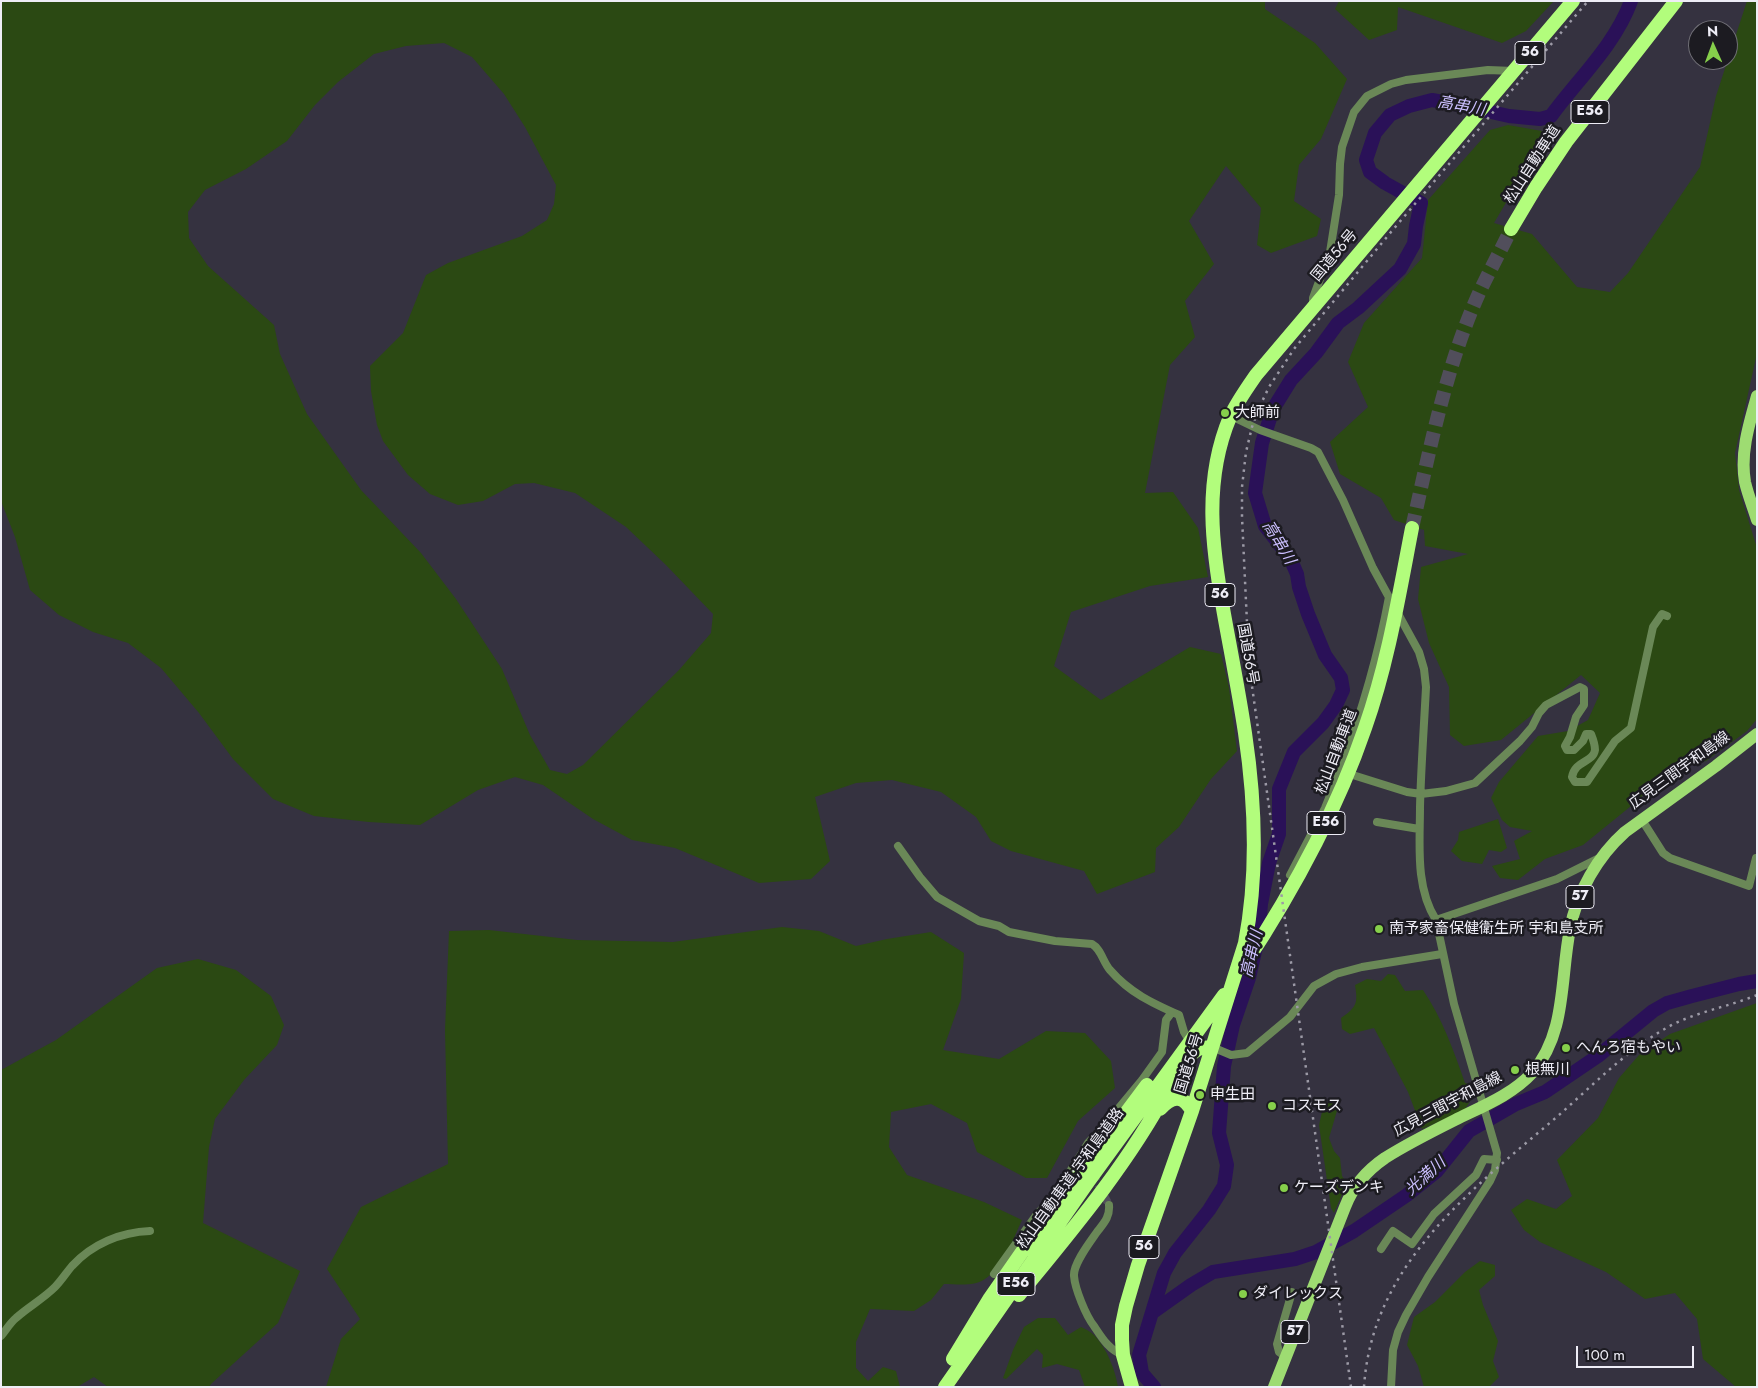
<!DOCTYPE html>
<meta charset="utf-8">
<style>
body{margin:0}
#map{position:relative;width:1758px;height:1388px;overflow:hidden;background:#353240;font-family:Jost,sans-serif}
canvas{display:block}
.frame{position:absolute;inset:0;border:2px solid #eeedf6;pointer-events:none}
.north{position:absolute;left:1688px;top:20px;width:50px;height:50px;box-sizing:border-box;background:#1c1b21;border:1px solid #706f76;border-radius:50%;rotate:358deg;font-size:14px;font-weight:700;line-height:20px;text-align:center;color:#eeedf6}
.north::after{content:'';display:block;margin:auto;width:18px;height:22px;background:#86cf4b;clip-path:polygon(50% 0,100% 100%,50% 72%,0 100%)}
.scale{position:absolute;left:1576px;top:1346px;width:118px;height:22px;box-sizing:border-box;border:2px solid #eeedf6;border-top:0;padding-left:6px;font-size:15px;line-height:18px;white-space:nowrap;color:#eeedf6;-webkit-text-stroke:4px #1c1b21;paint-order:stroke}
</style>
<div id="map">
<canvas width="1758" height="1388"></canvas>
<div class="frame"></div>
<div class="north">N</div>
<div class="scale">100 m</div>
</div>
<script>
const context = document.querySelector('canvas').getContext('2d');
context.lineJoin = 'round';
function fillPath(path, color) { context.fillStyle = color; context.fill(path, 'evenodd'); }
function strokePath(path, color, width, dash) { context.strokeStyle = color; context.lineWidth = width; context.lineCap = dash ? 'butt' : 'round'; context.setLineDash(dash || []); context.stroke(path); }
function label(font, color, halo, rows, align = 'center') {
  context.font = font + ' Jost,"Noto Sans JP",sans-serif'; context.lineWidth = 5; context.setLineDash([]); context.textBaseline = 'middle'; context.strokeStyle = halo; context.fillStyle = color; for (const [text, x, y, turn = 0] of rows) {
    context.save(); context.translate(x, y); context.rotate((+turn || 0) * Math.PI / 180); context.textAlign = isNaN(turn) ? turn : align; if (halo) context.strokeText(text, 0, 0); context.fillText(text, 0, 0); context.restore();
  }
}
const green = new Path2D(`
 M 1,1 L 1265,1 L 1265,9 L 1315,43 L 1347,79 L 1321,139 L 1299,165 L 1294,201 L 1321,219 L 1317,236 L 1271,253 L 1257,245 L 1261,208 L 1226,166 L 1189,221 L 1214,264 L 1185,301 L 1195,337 L 1170,365 L 1145,493 L 1173,492 L 1198,528 L 1208,577 L 1150,586 L 1071,612 L 1054,666 L 1101,700 L 1190,647 L 1221,654 L 1229,688 L 1237,751 L 1211,779 L 1179,827 L 1156,848 L 1155,872 L 1097,894 L 1084,871 L 1011,851 L 991,841 L 976,817 L 941,792 L 892,780 L 856,783 L 815,797 L 830,861 L 811,879 L 759,883 L 675,848 L 632,840 L 593,819 L 543,785 L 515,777 L 478,790 L 420,825 L 369,822 L 314,816 L 273,799 L 233,759 L 199,713 L 161,668 L 128,643 L 93,632 L 59,615 L 30,590 L 15,537 L 1,501 ZM 444,43 L 472,57 L 504,94 L 525,127 L 556,185 L 554,204 L 547,220 L 522,236 L 448,263 L 426,275 L 403,333 L 370,366 L 371,391 L 377,425 L 383,441 L 408,475 L 430,494 L 458,505 L 483,501 L 515,484 L 534,483 L 575,493 L 626,527 L 666,565 L 713,614 L 711,633 L 679,670 L 583,765 L 567,774 L 550,770 L 530,735 L 502,669 L 456,599 L 421,553 L 361,490 L 307,414 L 280,354 L 274,325 L 208,266 L 189,238 L 188,212 L 205,190 L 246,169 L 287,141 L 315,105 L 338,82 L 374,54 L 406,46 Z
 M 1339,1 L 1554,1 L 1526,31 L 1502,43 L 1398,7 L 1397,30 L 1369,40 L 1335,9 Z
 M 1747,1 L 1757,1 L 1757,353 L 1735,453 L 1739,490 L 1757,548 L 1757,719 L 1747,731 L 1706,761 L 1668,771 L 1636,802 L 1583,845 L 1545,859 L 1518,880 L 1500,878 L 1492,866 L 1520,859 L 1514,841 L 1532,831 L 1510,827 L 1502,820 L 1491,798 L 1499,782 L 1538,736 L 1568,731 L 1588,720 L 1600,693 L 1581,675 L 1501,740 L 1464,746 L 1450,735 L 1449,687 L 1429,643 L 1418,599 L 1421,567 L 1468,554 L 1425,546 L 1424,530 L 1394,520 L 1381,498 L 1340,474 L 1330,442 L 1368,407 L 1348,362 L 1364,323 L 1422,258 L 1428,200 L 1490,130 L 1508,125 L 1542,131 L 1540,145 L 1494,223 L 1532,234 L 1577,287 L 1610,292 L 1628,273 L 1700,167 L 1716,96 Z
 M 1498,819 L 1507,848 L 1501,852 L 1489,850 L 1482,864 L 1462,861 L 1451,851 L 1458,840 L 1459,832 Z
 M 782,927 L 819,931 L 856,946 L 887,939 L 931,932 L 964,953 L 961,999 L 943,1050 L 999,1059 L 1046,1031 L 1085,1033 L 1111,1061 L 1115,1088 L 1078,1121 L 1047,1178 L 1026,1178 L 977,1152 L 967,1123 L 931,1104 L 891,1112 L 889,1147 L 907,1175 L 984,1202 L 1022,1220 C 1013,1239 1004,1267 985,1279 C 974,1287 956,1284 944,1284 L 931,1300 L 914,1311 L 870,1309 L 856,1342 L 856,1368 L 868,1381 L 883,1367 L 896,1371 L 900,1387 L 326,1387 L 341,1339 L 360,1319 L 327,1269 L 361,1207 L 448,1164 L 445,1030 L 449,931 L 489,930 L 577,940 L 673,942 Z
 M 198,959 L 236,970 L 271,996 L 284,1025 L 277,1045 L 244,1080 L 215,1119 L 209,1147 L 203,1223 L 300,1271 L 278,1323 L 211,1384 L 209,1387 L 108,1387 L 94,1377 L 77,1387 L 1,1387 L 1,1070 L 56,1040 L 157,968 Z
 M 1388,974 L 1395,975 L 1405,991 L 1423,990 C 1442,1018 1454,1051 1465,1083 L 1472,1085 L 1473,1096 L 1464,1111 L 1422,1129 L 1408,1092 L 1374,1028 L 1350,1034 L 1342,1029 L 1341,1018 C 1357,1007 1358,1003 1355,985 L 1367,979 L 1381,981 Z
 M 1757,1003 L 1757,1387 L 1736,1387 L 1703,1359 L 1697,1319 L 1675,1293 L 1645,1299 L 1606,1272 L 1540,1242 L 1524,1230 L 1511,1210 L 1527,1199 L 1556,1209 L 1572,1196 L 1557,1160 L 1598,1118 L 1619,1078 L 1639,1055 L 1670,1034 Z
 M 1329,1102 L 1339,1104 L 1329,1138 L 1334,1151 L 1340,1158 L 1342,1176 L 1347,1183 L 1334,1213 L 1331,1208 L 1319,1125 L 1322,1112 Z
 M 1480,1261 L 1495,1265 L 1495,1276 L 1479,1290 L 1483,1305 L 1498,1341 L 1493,1361 L 1499,1377 L 1489,1387 L 1424,1387 L 1418,1366 L 1407,1345 L 1414,1317 L 1435,1302 L 1465,1272 Z
 M 1038,1318 L 1055,1318 L 1068,1335 L 1081,1327 C 1086,1329 1091,1332 1095,1336 C 1107,1349 1115,1369 1118,1387 L 1085,1387 L 1079,1370 L 1057,1364 L 1042,1368 L 1043,1355 L 1037,1349 L 1006,1379 L 1003,1378 L 1013,1350 L 1024,1327 Z`);
const river = new Path2D(`
 M 1153,1312 L 1191,1285 L 1213,1272 L 1295,1259 L 1316,1252 L 1354,1231 L 1407,1195 L 1437,1171 L 1469,1131 L 1516,1104 L 1545,1092 L 1598,1056 L 1653,1011 L 1667,1003 L 1692,996 L 1739,984 L 1757,981
 M 1154,1387 L 1142,1373 L 1139,1355 L 1164,1273 L 1175,1253 L 1209,1210 L 1224,1186 L 1227,1165 L 1219,1133 L 1224,1066 L 1233,1025 L 1249,978 L 1258,938 L 1261,904 L 1269,863 L 1279,834 L 1279,789 L 1294,752 L 1323,723 L 1336,705 L 1343,690 L 1341,678 L 1325,655 L 1308,614 L 1299,587 L 1297,574 L 1290,558 L 1265,526 L 1255,493 L 1262,443 L 1273,409 L 1291,380 L 1316,353 L 1338,323 L 1358,308 L 1400,269 L 1414,244 L 1416,226 L 1421,203 L 1385,183 L 1370,172 L 1366,160 L 1375,133 L 1390,115 L 1409,106 L 1432,100 L 1460,105 L 1509,116 L 1540,119 L 1551,116 C 1578,79 1615,45 1631,1`);
const streetTunnel = new Path2D(`
 M 1093,1174 L 1109,1205`);
const highwayTunnel = new Path2D(`
 M 1412,528 C 1430,449 1446,365 1480,291 C 1490,270 1501,250 1511,229`);
const street = new Path2D(`
 M 1313,305 L 1313,298 L 1330,252 L 1339,195 L 1340,164 L 1342,147 L 1354,112 L 1367,96 L 1391,84 L 1406,80 L 1488,70 L 1514,71
 M 1231,416 L 1260,430 L 1311,448 L 1318,452 L 1343,500 L 1373,568 L 1419,652 L 1424,669 L 1426,687 C 1424,727 1421,767 1420,807 C 1420,844 1415,887 1436,920 L 1454,1004 L 1497,1153 L 1495,1170 L 1490,1181 L 1428,1277 L 1406,1315 L 1398,1332 L 1393,1350 L 1391,1387
 M 1389,597 C 1378,657 1361,714 1340,771 L 1407,792 L 1421,794 L 1446,791 L 1475,783 L 1520,741 L 1532,727 L 1539,713 L 1546,705 L 1580,687 L 1584,689 L 1584,705 L 1576,717 L 1570,737 L 1565,746 L 1567,750 L 1574,750 L 1583,741 L 1586,734 L 1591,734 C 1593,739 1595,746 1595,750 C 1593,763 1575,760 1572,777 L 1575,782 L 1587,782 L 1615,741 L 1631,728 L 1653,627 L 1662,614 L 1667,616
 M 1642,820 L 1663,853 L 1670,858 L 1749,886 L 1756,858
 M 1377,822 L 1419,829
 M 898,846 L 920,877 L 937,897 L 979,921 L 999,926 L 1009,932 L 1055,941 L 1092,944 C 1101,949 1103,962 1110,970 C 1130,993 1152,1003 1179,1015 L 1184,1032 L 1190,1042
 M 1290,875 L 1325,808 L 1340,771
 M 1436,920 L 1557,879 L 1599,858
 M 1212,1047 L 1231,1055 L 1247,1053 L 1290,1017 L 1314,986 L 1336,974 L 1362,967 L 1442,954
 M 1083,1157 L 1082,1153 L 1088,1143 L 1103,1127 L 1142,1080 L 1162,1052 L 1166,1020 L 1172,1012
 M 1109,1205 C 1110,1217 1104,1223 1097,1232 C 1090,1242 1073,1264 1074,1276 C 1075,1289 1086,1316 1094,1326 C 1102,1338 1109,1350 1123,1355
 M 1381,1249 L 1393,1231 L 1412,1244 L 1434,1214 L 1476,1175 L 1484,1159 L 1497,1160
 M 994,1274 L 1037,1214 L 1052,1199 L 1082,1153
 M 1,1336 C 6,1330 10,1323 16,1318 C 28,1307 43,1299 55,1287 C 61,1281 66,1273 72,1266 C 92,1244 121,1232 150,1231
 M 1286,1357 L 1279,1352 L 1277,1344 L 1292,1292`);
const primary = new Path2D(`
 M 1757,396 C 1749,424 1740,453 1745,482 C 1748,495 1753,507 1757,520
 M 1274,1387 L 1345,1207 C 1353,1186 1366,1171 1385,1158 C 1407,1144 1431,1132 1455,1120 C 1481,1107 1512,1095 1532,1073 C 1567,1033 1560,978 1570,929 C 1577,892 1598,856 1625,832 L 1716,766 L 1757,734`);
const highway = new Path2D(`
 M 1511,229 L 1536,187 L 1566,142 L 1676,1
 M 1243,967 C 1293,891 1336,813 1365,728 C 1388,663 1399,595 1412,528
 M 1160,1109 C 1173,1095 1183,1095 1192,1111
 M 1019,1295 C 1073,1229 1128,1164 1168,1089 C 1174,1079 1187,1055 1197,1050 C 1201,1047 1207,1048 1212,1047
 M 953,1359 L 990,1298 L 1022,1252 L 1147,1085
 M 945,1387 L 1088,1182 L 1224,995
 M 1132,1387 L 1123,1355 L 1122,1340 L 1122,1325 L 1126,1306 L 1138,1265 L 1192,1111 L 1245,943 C 1258,876 1255,800 1245,733 C 1239,693 1231,653 1224,614 C 1212,548 1203,481 1230,417 C 1237,402 1247,388 1256,375 L 1573,1`);
const rail = new Path2D(`
 M 1351,1387 L 1249,665 L 1242,517 L 1242,487 L 1246,452 L 1252,427 L 1259,408 L 1269,387 L 1294,349 L 1391,232 L 1588,1
 M 1364,1387 C 1372,1263 1473,1189 1559,1115 C 1594,1084 1627,1050 1668,1027 C 1695,1012 1728,1007 1757,995`);
const markers = [
 [1225,413,5,"#86cf4b"],
 [1379,929,5,"#86cf4b"],
 [1566,1048,5,"#86cf4b"],
 [1515,1070,5,"#86cf4b"],
 [1200,1095,5,"#86cf4b"],
 [1272,1106,5,"#86cf4b"],
 [1284,1188,5,"#86cf4b"],
 [1243,1294,5,"#86cf4b"]
];
const shields = [
 [1530,53,30],
 [1590,112,38],
 [1220,595,30],
 [1326,823,38],
 [1580,897,28],
 [1144,1247,30],
 [1016,1284,38],
 [1295,1332,28]
];
const shieldNames = [
 ["56",1530,53],
 ["E56",1590,112],
 ["56",1220,595],
 ["E56",1326,823],
 ["57",1580,897],
 ["56",1144,1247],
 ["E56",1016,1284],
 ["57",1295,1332]
];
const streetNames = [
 ["松山自動車道",1533,165,-57],
 ["国道56号",1335,256,-50],
 ["国道56号",1247,654,80],
 ["松山自動車道",1337,752,-69],
 ["広見三間宇和島線",1680,771,-36],
 ["国道56号",1190,1064,-73],
 ["広見三間宇和島線",1448,1105,-28],
 ["松山自動車道;宇和島道路",1071,1179,-54]
];
const poiNames = [
 ["大師前",1235,413],
 ["南予家畜保健衛生所 宇和島支所",1389,929],
 ["へんろ宿もやい",1576,1048],
 ["根無川",1525,1070],
 ["申生田",1210,1095],
 ["コスモス",1282,1106],
 ["ケーズデンキ",1294,1188],
 ["ダイレックス",1253,1294]
];
const waterNames = [
 ["高串川",1461,107,10],
 ["高串川",1278,543,59],
 ["高串川",1253,954,-77],
 ["光満川",1426,1177,-42]
];
fillPath(green, '#2b4913');
strokePath(river, '#2a1158', 14);
strokePath(streetTunnel, '#514e5b', 8, [8, 4]);
strokePath(highwayTunnel, '#514e5b', 14, [14, 7]);
strokePath(street, '#6a8857', 8);
strokePath(primary, '#9edc72', 12);
strokePath(highway, '#b2fd7c', 14);
strokePath(rail, '#9c9aa6', 2.5, [2.5, 5]);
for (const [x, y, r, color] of markers) { const dot = new Path2D(); dot.arc(x, y, r, 0, 2 * Math.PI); context.fillStyle = color; context.fill(dot); strokePath(dot, '#1c1b21', 2); }
for (const [x, y, w] of shields) { const box = new Path2D(); box.roundRect(x - w / 2, y - 11.5, w, 23, 4); context.fillStyle = '#1c1b21'; context.fill(box); strokePath(box, '#eeedf6', 1); }
label('bold 14px', '#eeedf6', null, shieldNames);
label('15px', '#eeedf6', '#1c1b21', streetNames);
label('15px', '#eeedf6', '#1c1b21', poiNames, 'left');
label('italic 16px', '#cbbfff', '#1c1b21', waterNames);
</script>
